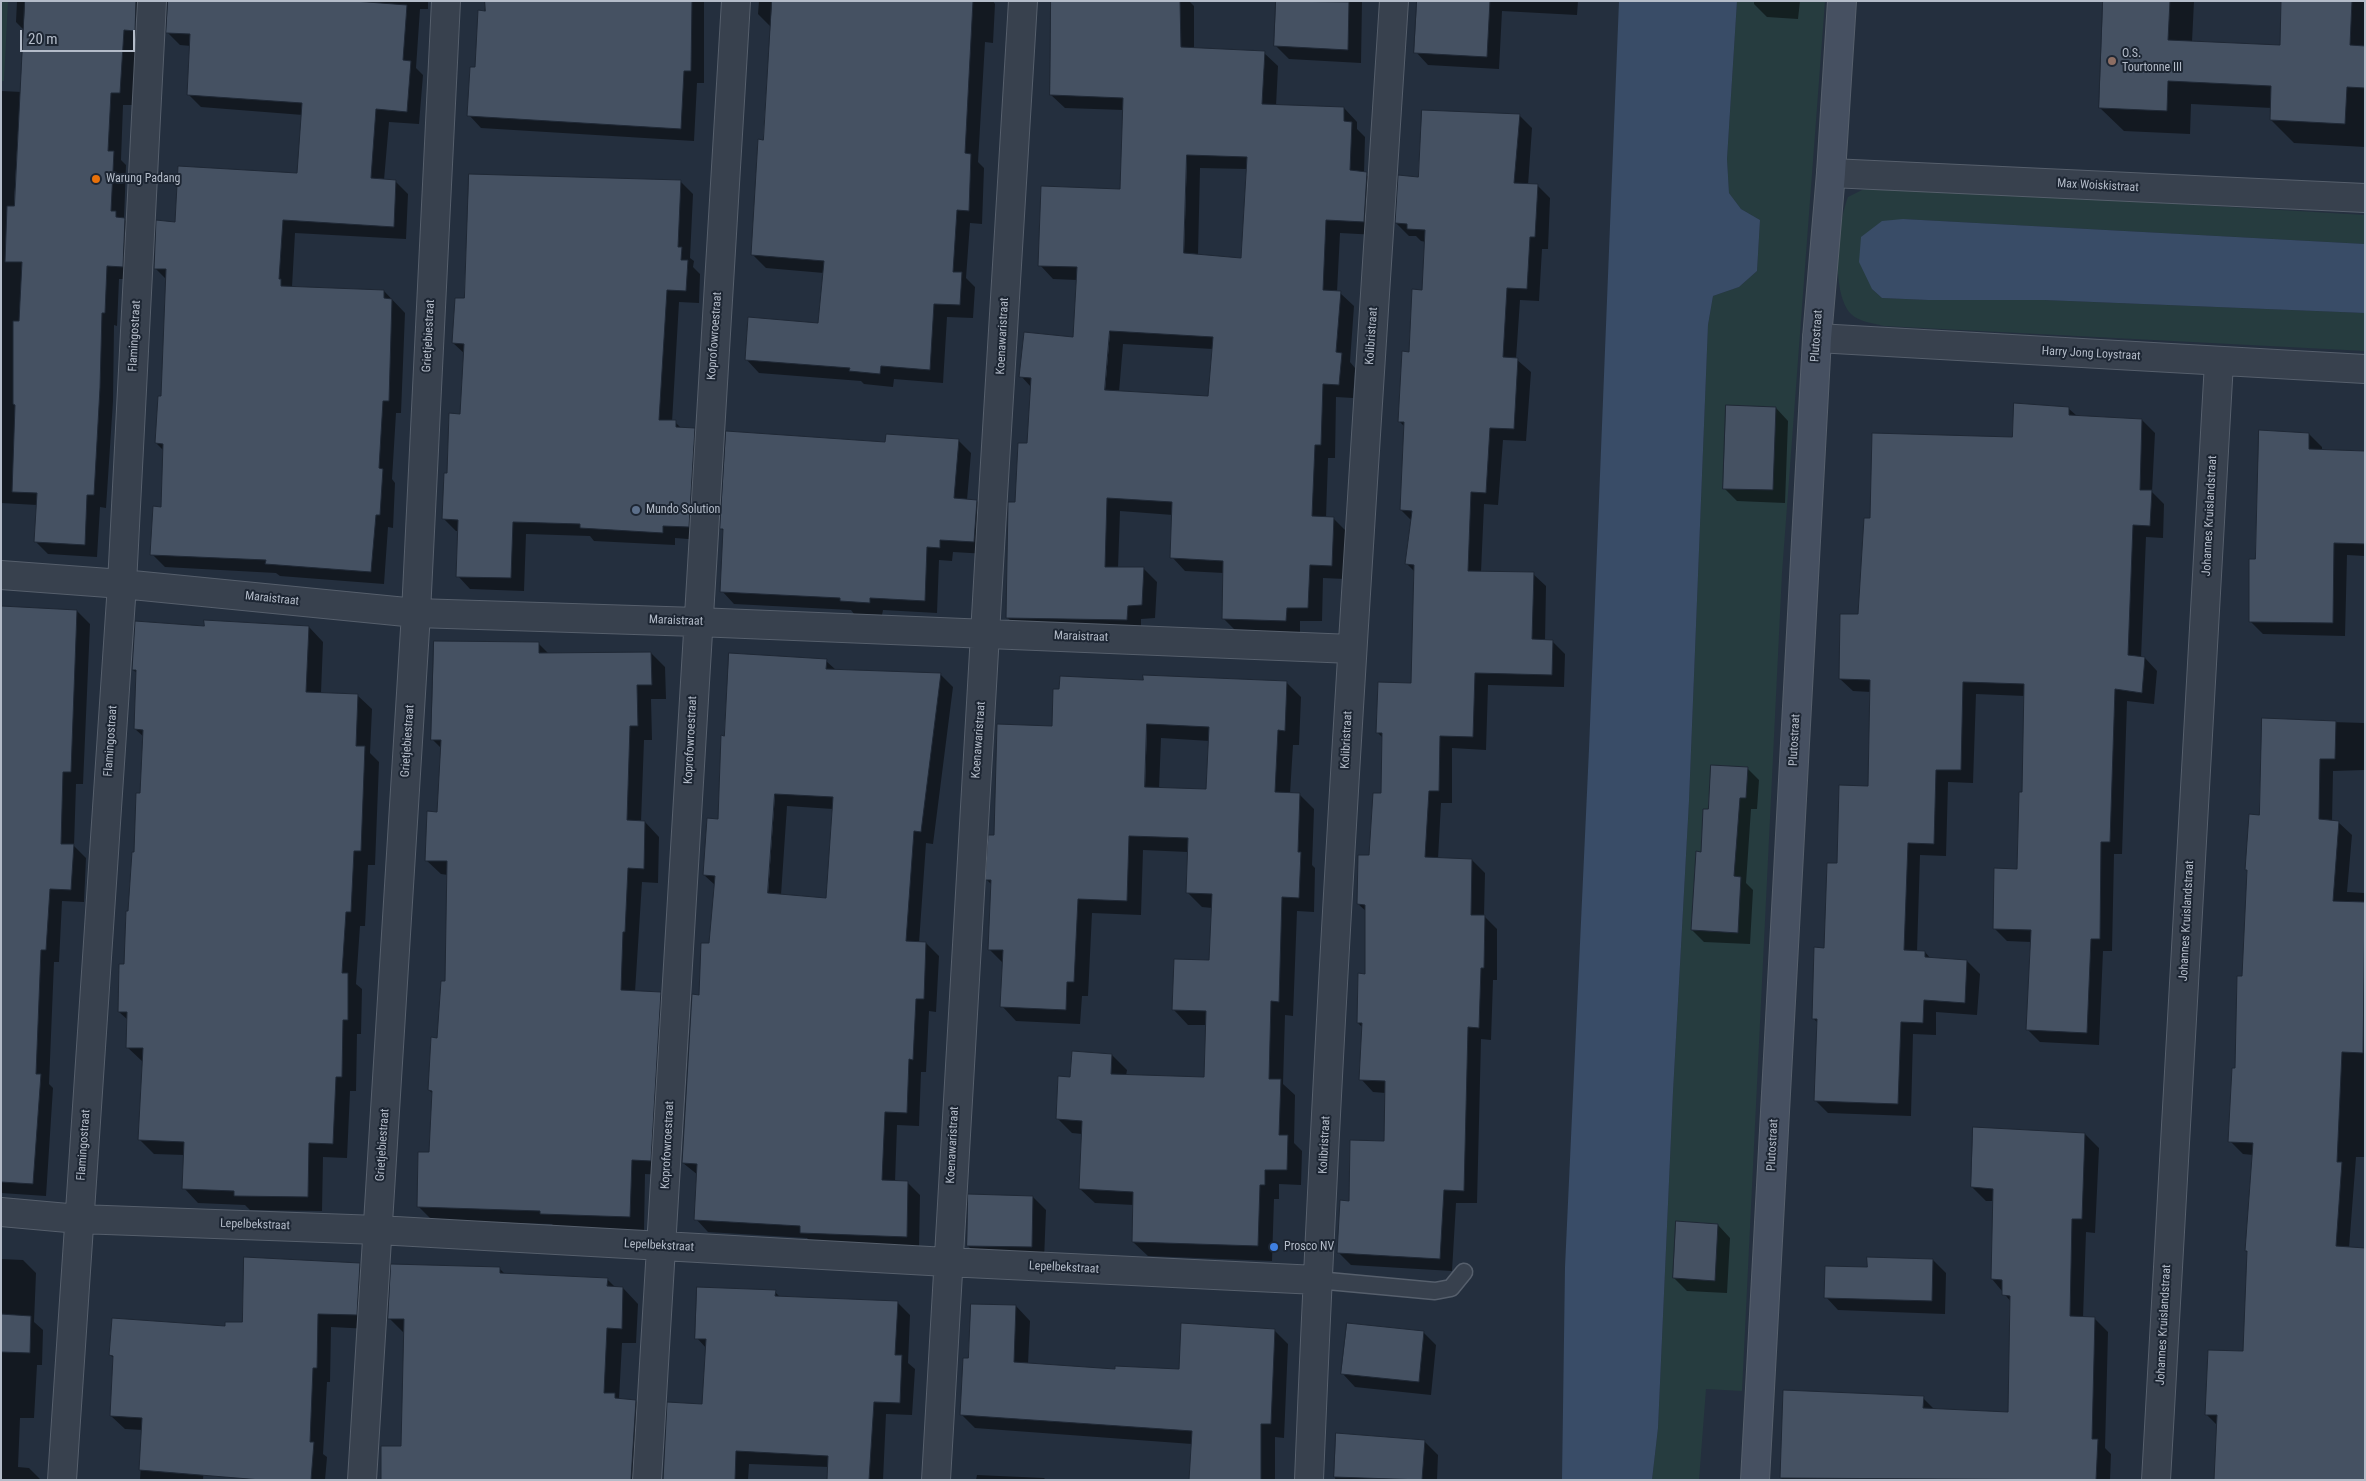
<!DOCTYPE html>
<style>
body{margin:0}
#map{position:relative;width:2366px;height:1481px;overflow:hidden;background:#242f3e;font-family:"Roboto Condensed",sans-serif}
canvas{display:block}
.frame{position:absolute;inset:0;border:2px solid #b4bcc9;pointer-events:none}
.scale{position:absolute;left:20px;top:30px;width:115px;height:22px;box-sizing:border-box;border:2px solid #b4bcc9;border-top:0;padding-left:6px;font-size:15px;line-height:18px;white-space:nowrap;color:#b4bcc9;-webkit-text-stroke:4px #1d2633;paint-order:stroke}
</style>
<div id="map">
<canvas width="2366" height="1481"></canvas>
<div class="frame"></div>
<div class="scale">20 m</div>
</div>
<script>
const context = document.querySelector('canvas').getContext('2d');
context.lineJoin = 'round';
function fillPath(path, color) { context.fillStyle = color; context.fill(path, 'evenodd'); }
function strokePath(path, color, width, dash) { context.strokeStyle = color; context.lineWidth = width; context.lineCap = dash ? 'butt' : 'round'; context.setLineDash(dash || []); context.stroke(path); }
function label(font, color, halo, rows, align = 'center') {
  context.font = font + ' "Roboto Condensed",sans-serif'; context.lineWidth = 4; context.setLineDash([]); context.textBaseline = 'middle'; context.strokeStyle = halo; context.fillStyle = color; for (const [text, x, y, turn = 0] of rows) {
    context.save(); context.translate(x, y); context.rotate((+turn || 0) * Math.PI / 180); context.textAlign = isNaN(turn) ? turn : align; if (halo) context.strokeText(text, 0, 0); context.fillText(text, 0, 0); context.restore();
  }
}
const green = new Path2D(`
 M 1,1 L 8,1 L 4,81 L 1,81 Z
 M 1737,1 L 1825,1 L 1782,573 L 1742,1391 L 1706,1389 L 1699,1480 L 1652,1480 L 1658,1428 L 1673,1092 L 1689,801 L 1708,325 L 1713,296 L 1739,287 L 1757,271 L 1760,220 L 1741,209 L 1729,193 L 1727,159 Z
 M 1878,186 L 2365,215 L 2365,244 L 1903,219 L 1872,289 L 1882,298 L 1928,300 L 2044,300 L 2365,313 L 2365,351 L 1884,326 C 1873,323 1859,322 1851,314 C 1830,291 1838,223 1848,197 L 1862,190 Z`);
const water = new Path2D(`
 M 1619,1 L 1737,1 L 1727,159 L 1729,193 L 1741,209 L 1760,220 L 1757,271 L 1739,287 L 1713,296 L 1708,325 L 1689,801 L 1673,1092 L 1658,1428 L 1652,1480 L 1562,1480 L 1565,1267 L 1589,749 Z
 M 1903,219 L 2365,244 L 2365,313 L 2044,300 L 1928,300 L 1882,298 L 1872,289 L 1859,262 L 1861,237 L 1882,221 Z`);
const shadow = new Path2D(`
 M 17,1 L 149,1 L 147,43 L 136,42 L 133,105 L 123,105 L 121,160 L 126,165 L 124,219 L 137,232 L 135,279 L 119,279 L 117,326 L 114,325 L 113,401 L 106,508 L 100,507 L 97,557 L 48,554 L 36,542 L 37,505 L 1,503 L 1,91 L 22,92 L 25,31 L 16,22 Z
 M 169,1 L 428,1 L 428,9 L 420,9 L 416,68 L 423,75 L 419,124 L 389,122 L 384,180 L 395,181 L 408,194 L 406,239 L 295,233 L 292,287 L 384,291 L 405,313 L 401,413 L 396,413 L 392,479 L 395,483 L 393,528 L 388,527 L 384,584 L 280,576 L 276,573 L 165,567 L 152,554 L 162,508 L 164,451 L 156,443 L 162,397 L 167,280 L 155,268 L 176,223 L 298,175 L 303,115 L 201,107 L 188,94 L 191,46 L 180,45 L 167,32 Z
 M 486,1 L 704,1 L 704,83 L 697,83 L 694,141 L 481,128 L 469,115 Z
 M 759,1 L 993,1 L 995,4 L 993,43 L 985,42 L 978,162 L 984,168 L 982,224 L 970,223 L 966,278 L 975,287 L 973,318 L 947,317 L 943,383 L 894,379 L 893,387 L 864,384 L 861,381 L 759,373 L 746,359 L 819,324 L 824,273 L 766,268 L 752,254 L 764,141 L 771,27 L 758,14 Z
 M 1052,1 L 1189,1 L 1194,6 L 1194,49 L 1264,53 L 1278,66 L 1276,106 L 1344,108 L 1357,122 L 1357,129 L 1365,137 L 1364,173 L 1380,187 L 1377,235 L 1340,233 L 1337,292 L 1340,293 L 1354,306 L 1350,362 L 1355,368 L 1353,398 L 1336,397 L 1335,458 L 1328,458 L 1326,518 L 1333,518 L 1347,532 L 1345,579 L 1323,578 L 1322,621 L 1300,621 L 1300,634 L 1237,632 L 1223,618 L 1224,573 L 1185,571 L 1172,557 L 1173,515 L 1120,511 L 1118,568 L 1143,568 L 1157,582 L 1155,618 L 1141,619 L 1141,634 L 1020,631 L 1007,617 L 1016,504 L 1028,445 L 1031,387 L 1021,376 L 1074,339 L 1077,280 L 1053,279 L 1040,265 L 1121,190 L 1124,110 L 1065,108 L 1051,95 ZM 1200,168 L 1247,169 L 1243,259 L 1198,255 ZM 1123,344 L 1213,349 L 1210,398 L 1119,392 Z
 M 1269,1 L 1362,1 L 1361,63 L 1289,59 L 1275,45 L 1277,2 Z
 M 1426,1 L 1578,1 L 1577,15 L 1502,11 L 1499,69 L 1428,65 L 1416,52 Z
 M 1754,1 L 1800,1 L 1798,19 L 1767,17 L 1754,4 Z
 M 2104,1 L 2194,1 L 2192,42 L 2281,46 L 2283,1 L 2365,1 L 2365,147 L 2294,143 L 2271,120 L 2272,108 L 2191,104 L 2190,134 L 2124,131 L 2100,108 Z
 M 1519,115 L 1532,128 L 1528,185 L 1538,186 L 1550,198 L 1548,249 L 1542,249 L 1539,301 L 1520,300 L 1516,359 L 1531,372 L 1526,441 L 1503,440 L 1498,505 L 1484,504 L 1481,572 L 1533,574 L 1546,586 L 1545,641 L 1552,641 L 1565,654 L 1564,687 L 1488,685 L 1486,750 L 1452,748 L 1452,803 L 1441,803 L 1438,859 L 1472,860 L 1485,873 L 1484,916 L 1497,929 L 1497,980 L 1493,980 L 1491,1040 L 1481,1039 L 1477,1203 L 1456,1203 L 1452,1271 L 1351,1265 L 1338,1252 L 1350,1202 L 1385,1143 L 1386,1093 L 1373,1092 L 1361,1079 L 1363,1028 L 1358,1023 L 1366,975 L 1367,912 L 1358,904 L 1382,794 L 1383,738 L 1378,733 L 1412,684 L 1415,572 L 1406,563 L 1412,521 L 1401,510 L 1405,427 L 1399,421 L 1423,291 L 1426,242 L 1421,241 L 1416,236 L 1409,236 L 1396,223 L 1419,178 Z
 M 680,181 L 693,194 L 690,258 L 694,261 L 693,267 L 700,274 L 699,303 L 679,302 L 672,422 L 675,422 L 682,429 L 694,430 L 707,442 L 701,540 L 675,538 L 675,545 L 594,541 L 590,536 L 526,534 L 524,591 L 470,589 L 458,576 L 459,531 L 456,531 L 443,518 L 448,475 L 461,415 L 465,354 L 453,343 L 465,299 Z
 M 1776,408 L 1788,421 L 1785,503 L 1737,501 L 1724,488 Z
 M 2068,408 L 2077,416 L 2142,420 L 2155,433 L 2152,492 L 2164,504 L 2163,538 L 2146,537 L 2141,658 L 2145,658 L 2157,671 L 2154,704 L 2127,701 L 2122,854 L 2114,854 L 2112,951 L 2103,951 L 2099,1045 L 2040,1042 L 2027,1029 L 2031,942 L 2007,941 L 1995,929 L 2018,870 L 2024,794 L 2025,696 L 1976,694 L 1973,783 L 1948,782 L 1946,856 L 1920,855 L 1917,952 L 1925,952 L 1931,959 L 1967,961 L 1980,974 L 1977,1015 L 1936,1012 L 1936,1035 L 1913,1034 L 1911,1116 L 1828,1113 L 1816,1101 L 1818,1023 L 1813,1018 L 1838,865 L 1869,787 L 1871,692 L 1853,691 L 1840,679 L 1859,616 L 1871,519 Z
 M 2309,434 L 2322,447 L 2322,451 L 2365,452 L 2365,556 L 2347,555 L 2345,636 L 2263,634 L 2250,621 L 2256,560 Z
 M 958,440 L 971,453 L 967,500 L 977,501 L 989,514 L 987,554 L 953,552 L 952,561 L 939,560 L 937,613 L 883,610 L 882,615 L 854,614 L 851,610 L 734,604 L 722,591 L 724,532 L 721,528 L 887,444 Z
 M 1,607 L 77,611 L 90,624 L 83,784 L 76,784 L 74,846 L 86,858 L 84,902 L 62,901 L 59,962 L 54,962 L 49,1084 L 53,1088 L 46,1196 L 1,1193 Z
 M 206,627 L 309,627 L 323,642 L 321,693 L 357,695 L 372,709 L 370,753 L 379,762 L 375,865 L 368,865 L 365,926 L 360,926 L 356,984 L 362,989 L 361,1034 L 357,1034 L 356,1091 L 350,1091 L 347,1158 L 323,1157 L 322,1211 L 250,1210 L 245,1205 L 198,1203 L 184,1188 L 185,1155 L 154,1154 L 139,1139 L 143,1062 L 127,1047 L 128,1020 L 119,1012 L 141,794 L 144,737 L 135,729 L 137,673 L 133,670 Z
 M 538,643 L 549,654 L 651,653 L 665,667 L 666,699 L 651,699 L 652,740 L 644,740 L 641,822 L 645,822 L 659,837 L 658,883 L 642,882 L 635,992 L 660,993 L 674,1008 L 664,1175 L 645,1174 L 644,1231 L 555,1228 L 552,1224 L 433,1221 L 418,1206 L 430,1154 L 433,1094 L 429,1090 L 446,982 L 448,875 L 441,874 L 426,860 L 438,813 L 441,748 L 432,739 Z
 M 826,661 L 836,670 L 940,674 L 953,687 L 933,844 L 926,843 L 919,943 L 926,943 L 939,956 L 936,1012 L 929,1011 L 926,1072 L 921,1072 L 919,1126 L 897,1125 L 895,1182 L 907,1182 L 920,1195 L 919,1249 L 814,1246 L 807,1238 L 708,1232 L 696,1219 L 698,1175 L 683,1163 L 700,996 L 710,945 L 715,885 L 704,875 L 719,820 L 725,737 ZM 787,806 L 833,809 L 827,899 L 781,895 Z
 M 1144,681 L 1286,682 L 1301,697 L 1299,745 L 1293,745 L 1290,794 L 1299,794 L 1314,809 L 1312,865 L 1315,868 L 1314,912 L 1297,911 L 1293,1016 L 1285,1015 L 1283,1084 L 1295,1095 L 1294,1143 L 1302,1151 L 1301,1185 L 1279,1184 L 1279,1199 L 1274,1199 L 1272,1261 L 1148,1256 L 1133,1242 L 1134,1205 L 1095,1203 L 1080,1189 L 1082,1134 L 1072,1133 L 1057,1118 L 1072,1079 L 1112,1055 L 1127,1070 L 1126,1076 L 1206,1078 L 1207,1025 L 1188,1025 L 1174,1010 L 1211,962 L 1212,908 L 1202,907 L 1187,892 L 1188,852 L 1143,850 L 1141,915 L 1092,913 L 1088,996 L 1082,996 L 1080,1024 L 1016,1021 L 1002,1006 L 1004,964 L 989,949 L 992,885 L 987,880 L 995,836 L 1053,727 ZM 1161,738 L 1210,741 L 1208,790 L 1159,789 Z
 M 2263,720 L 2365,723 L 2365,770 L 2333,771 L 2332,822 L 2338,822 L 2352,835 L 2347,892 L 2365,893 L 2365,1157 L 2356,1157 L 2349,1248 L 2218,1426 L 2206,1414 L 2244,1352 L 2248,1253 L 2246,1251 L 2253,1155 L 2243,1154 L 2230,1141 L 2243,977 L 2248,871 L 2246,869 L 2260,816 Z
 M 1747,768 L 1759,780 L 1757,809 L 1751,809 L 1746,883 L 1753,890 L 1750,944 L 1704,942 L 1692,930 L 1709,810 Z
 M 2085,1134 L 2099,1148 L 2095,1233 L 2086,1232 L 2083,1318 L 2094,1318 L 2108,1332 L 2105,1448 L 2111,1454 L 2110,1480 L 1783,1480 L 1781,1478 L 1923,1398 L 1935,1410 L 2009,1413 L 2012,1303 L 1992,1279 L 1994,1201 L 1986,1201 L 1972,1187 Z
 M 1033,1197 L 1046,1210 L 1044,1260 L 981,1259 L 968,1246 Z
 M 1718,1225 L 1730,1238 L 1727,1293 L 1687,1291 L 1674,1278 Z
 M 1,1259 L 23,1260 L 36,1273 L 34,1322 L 43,1330 L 42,1365 L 37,1365 L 34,1418 L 20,1418 L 18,1467 L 29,1468 L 41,1480 L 1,1480 Z
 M 1933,1260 L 1946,1273 L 1945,1314 L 1838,1310 L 1826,1297 L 1868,1268 Z
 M 359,1264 L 373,1278 L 370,1329 L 331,1327 L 330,1382 L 327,1382 L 323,1454 L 327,1457 L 325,1480 L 243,1480 L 246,1396 L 209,1394 L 203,1480 L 140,1480 L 143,1430 L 125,1429 L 111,1416 L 115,1359 L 110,1355 L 243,1323 Z
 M 499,1268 L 505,1274 L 607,1279 L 616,1288 L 623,1288 L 638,1304 L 636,1343 L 622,1343 L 619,1399 L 636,1401 L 651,1416 L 648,1480 L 383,1480 L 402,1447 L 404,1333 L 389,1318 Z
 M 775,1292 L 781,1298 L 897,1302 L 910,1315 L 908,1363 L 915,1369 L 912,1415 L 886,1414 L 883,1480 L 828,1480 L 829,1467 L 749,1464 L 748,1480 L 663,1480 L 669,1403 L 704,1405 L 707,1349 L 697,1338 Z
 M 1016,1306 L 1030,1321 L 1028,1364 L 1116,1370 L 1180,1370 L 1274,1330 L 1288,1344 L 1284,1438 L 1275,1437 L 1275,1480 L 1190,1480 L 1192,1444 L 975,1428 L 961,1414 L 970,1360 Z
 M 1424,1333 L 1436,1345 L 1431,1395 L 1355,1387 L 1343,1374 Z
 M 1338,1434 L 1424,1441 L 1438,1455 L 1437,1480 L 1335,1480 Z
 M 977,1475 L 1044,1478 L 1046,1480 L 976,1480 Z`);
const building = new Path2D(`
 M 25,1 L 136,1 L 135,31 L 124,30 L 120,93 L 111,93 L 108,151 L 114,151 L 111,211 L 116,211 L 116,217 L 125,218 L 123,267 L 107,266 L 105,313 L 102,313 L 100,388 L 94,495 L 87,495 L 85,545 L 34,542 L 37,493 L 12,492 L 15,405 L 13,404 L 13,321 L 19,321 L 22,262 L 5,262 L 7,206 L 14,206 Z
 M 168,1 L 354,1 L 407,5 L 403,60 L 411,61 L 407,112 L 376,109 L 371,178 L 396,180 L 394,227 L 283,220 L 279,279 L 281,279 L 281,286 L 384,290 L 384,298 L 392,299 L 389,401 L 383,401 L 379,468 L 383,469 L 380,515 L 376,515 L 371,572 L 265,564 L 266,560 L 150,555 L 153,506 L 161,507 L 163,444 L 155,443 L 158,396 L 161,396 L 166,269 L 154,269 L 156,220 L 175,222 L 178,166 L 297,173 L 302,103 L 187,95 L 190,34 L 166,33 Z
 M 485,1 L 692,1 L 691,71 L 684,71 L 681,129 L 467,116 L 470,67 L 475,67 L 478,10 L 485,11 Z
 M 772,1 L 973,1 L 965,153 L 971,154 L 969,211 L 957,210 L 953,272 L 962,272 L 960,305 L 934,304 L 930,370 L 881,366 L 880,374 L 849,371 L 850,368 L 745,360 L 748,317 L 818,323 L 824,261 L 751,255 L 758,139 L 763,140 Z
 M 1051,1 L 1180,1 L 1181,47 L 1265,51 L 1262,104 L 1344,107 L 1344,121 L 1352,122 L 1350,170 L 1367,172 L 1364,222 L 1326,220 L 1323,290 L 1341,291 L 1336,352 L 1342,353 L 1339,385 L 1323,384 L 1321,445 L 1315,445 L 1312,516 L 1334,517 L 1332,566 L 1310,565 L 1308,608 L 1287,608 L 1286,621 L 1222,619 L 1223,561 L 1170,558 L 1172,502 L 1107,498 L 1105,567 L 1144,567 L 1142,605 L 1128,606 L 1127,620 L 1006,618 L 1008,502 L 1015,502 L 1018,443 L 1027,443 L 1031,378 L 1019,377 L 1024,332 L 1073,337 L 1077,267 L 1038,266 L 1041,186 L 1120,189 L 1123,98 L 1050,95 ZM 1187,155 L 1247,157 L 1241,258 L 1184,253 ZM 1110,331 L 1213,337 L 1208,396 L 1105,390 Z
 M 1276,1 L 1349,2 L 1348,50 L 1274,46 Z
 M 1417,1 L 1490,1 L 1487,57 L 1414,53 Z
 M 2103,1 L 2170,1 L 2168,40 L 2280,45 L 2281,1 L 2352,1 L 2350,45 L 2365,46 L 2365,88 L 2347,87 L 2345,124 L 2270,120 L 2271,86 L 2168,81 L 2167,111 L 2099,108 Z
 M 1422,110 L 1520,114 L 1514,183 L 1538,184 L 1535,237 L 1530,237 L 1527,289 L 1507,288 L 1503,357 L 1518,358 L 1514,429 L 1490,428 L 1486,493 L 1471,492 L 1468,571 L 1534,572 L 1532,639 L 1553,640 L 1552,675 L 1475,673 L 1473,737 L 1440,736 L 1439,791 L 1429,791 L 1425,857 L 1472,859 L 1471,915 L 1485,915 L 1484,968 L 1481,968 L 1479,1028 L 1468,1027 L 1464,1191 L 1444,1190 L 1440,1259 L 1337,1253 L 1340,1200 L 1349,1201 L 1350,1140 L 1384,1141 L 1385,1081 L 1359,1080 L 1362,1023 L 1357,1023 L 1358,973 L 1365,974 L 1365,905 L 1357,904 L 1358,855 L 1369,855 L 1373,793 L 1381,793 L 1382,733 L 1376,733 L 1378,682 L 1411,683 L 1414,565 L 1405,564 L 1412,511 L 1400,510 L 1404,422 L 1398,422 L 1402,351 L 1409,352 L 1412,289 L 1422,290 L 1425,230 L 1407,229 L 1407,224 L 1395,223 L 1398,175 L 1418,177 Z
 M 469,174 L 681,180 L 678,247 L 682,247 L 681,260 L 688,260 L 686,291 L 667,290 L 659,420 L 676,420 L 676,427 L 695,428 L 689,527 L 663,526 L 663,533 L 580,528 L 580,524 L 513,522 L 511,578 L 456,577 L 458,520 L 442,519 L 444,473 L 447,473 L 449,413 L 460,414 L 464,344 L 452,343 L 455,298 L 464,298 Z
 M 2014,403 L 2069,407 L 2069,415 L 2142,419 L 2140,490 L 2152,490 L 2150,526 L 2133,525 L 2128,655 L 2145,657 L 2142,693 L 2115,689 L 2110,842 L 2101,842 L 2100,939 L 2091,939 L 2087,1033 L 2026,1030 L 2031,930 L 1993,929 L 1994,868 L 2017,869 L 2019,792 L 2022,792 L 2024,684 L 1963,682 L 1961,770 L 1936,770 L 1934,844 L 1908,843 L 1904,950 L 1925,951 L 1925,957 L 1967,960 L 1965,1003 L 1924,1000 L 1923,1023 L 1901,1022 L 1898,1104 L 1814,1101 L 1817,1019 L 1812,1019 L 1814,947 L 1824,948 L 1827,863 L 1837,863 L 1839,785 L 1868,786 L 1870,680 L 1839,679 L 1840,614 L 1858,614 L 1864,518 L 1870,518 L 1872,433 L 2012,437 Z
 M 1726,405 L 1776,407 L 1773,490 L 1723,489 Z
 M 2259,430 L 2309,433 L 2309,449 L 2365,451 L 2365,544 L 2334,543 L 2333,623 L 2249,622 L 2249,559 L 2255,559 Z
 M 726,431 L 885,442 L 886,434 L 959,439 L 954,498 L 977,500 L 974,542 L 940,540 L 940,548 L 927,547 L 925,601 L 870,598 L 870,603 L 840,601 L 840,598 L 720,592 L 723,529 L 720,529 Z
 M 1,606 L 77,610 L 71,772 L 63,772 L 61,844 L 74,844 L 71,890 L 50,889 L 46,950 L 41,950 L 36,1074 L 41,1074 L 33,1184 L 1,1182 Z
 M 204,620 L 309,626 L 306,692 L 358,694 L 356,746 L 365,746 L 361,851 L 354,851 L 351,912 L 346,912 L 342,973 L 348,973 L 348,1020 L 343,1020 L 342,1077 L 336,1077 L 333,1144 L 309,1143 L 308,1197 L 234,1196 L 234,1191 L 182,1189 L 184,1142 L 138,1140 L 143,1048 L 126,1048 L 127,1012 L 118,1012 L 119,964 L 124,964 L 126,911 L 128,911 L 132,852 L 134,852 L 136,793 L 140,793 L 143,730 L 134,729 L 136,670 L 132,670 L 135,621 L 204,626 Z
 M 434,641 L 539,642 L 539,653 L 651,652 L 652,685 L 637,685 L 638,726 L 630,726 L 627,820 L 645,821 L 644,869 L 628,868 L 625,932 L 623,932 L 621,990 L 661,992 L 651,1161 L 632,1160 L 630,1217 L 540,1214 L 540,1211 L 417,1207 L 418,1152 L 429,1152 L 432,1091 L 428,1090 L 431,1037 L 437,1038 L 441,981 L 445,981 L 447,861 L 425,861 L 427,811 L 437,812 L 441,740 L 431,740 Z
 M 729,653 L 827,659 L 826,669 L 941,673 L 921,832 L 914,831 L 906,941 L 926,942 L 924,999 L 916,999 L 913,1060 L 909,1059 L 907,1113 L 885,1112 L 882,1180 L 908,1181 L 907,1237 L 800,1233 L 800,1226 L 694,1220 L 697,1164 L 682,1163 L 692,994 L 699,995 L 701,943 L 709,943 L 715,876 L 703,875 L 707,818 L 718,819 L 721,735 L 724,736 ZM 775,794 L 833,797 L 826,898 L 768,893 Z
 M 1143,675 L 1287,681 L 1285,731 L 1278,730 L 1275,792 L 1300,793 L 1298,852 L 1301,852 L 1299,898 L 1282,897 L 1279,1002 L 1271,1001 L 1269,1079 L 1281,1079 L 1279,1135 L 1288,1135 L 1287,1170 L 1265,1170 L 1265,1185 L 1260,1185 L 1258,1246 L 1132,1242 L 1133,1192 L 1079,1189 L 1082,1121 L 1056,1119 L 1058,1076 L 1070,1077 L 1072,1051 L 1112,1054 L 1111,1074 L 1204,1077 L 1206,1011 L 1172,1010 L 1174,959 L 1209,960 L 1212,894 L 1186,893 L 1188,838 L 1129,836 L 1127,901 L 1078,899 L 1074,982 L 1067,982 L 1066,1010 L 1000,1007 L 1003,950 L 988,950 L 991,880 L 985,880 L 988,835 L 994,835 L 997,724 L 1052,726 L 1053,689 L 1059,689 L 1060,676 L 1143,680 ZM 1147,724 L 1209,727 L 1206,789 L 1145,787 Z
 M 2262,718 L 2336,721 L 2335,759 L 2320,759 L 2319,819 L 2339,821 L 2333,901 L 2365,902 L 2363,1053 L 2342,1052 L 2337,1162 L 2342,1162 L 2336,1246 L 2365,1248 L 2365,1480 L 2214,1480 L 2217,1415 L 2205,1415 L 2208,1350 L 2243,1351 L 2247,1251 L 2245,1251 L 2253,1143 L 2228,1142 L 2232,1068 L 2235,1068 L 2237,976 L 2242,976 L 2247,870 L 2245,870 L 2249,814 L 2259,815 Z
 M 1711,765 L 1748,767 L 1746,798 L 1740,798 L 1734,876 L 1741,877 L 1738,933 L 1691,930 L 1696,851 L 1701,852 L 1703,809 L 1708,809 Z
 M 1973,1127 L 2085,1133 L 2082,1219 L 2072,1219 L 2070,1316 L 2095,1317 L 2092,1439 L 2098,1439 L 2096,1480 L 1780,1478 L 1783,1390 L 1924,1396 L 1923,1408 L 2008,1412 L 2010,1296 L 2002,1295 L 2002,1280 L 1991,1279 L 1993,1189 L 1971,1187 Z
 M 968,1194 L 1033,1196 L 1032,1247 L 967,1246 Z
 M 1676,1221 L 1718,1224 L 1715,1281 L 1673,1278 Z
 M 244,1257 L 360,1263 L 357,1315 L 318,1314 L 317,1368 L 313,1368 L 310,1442 L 314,1442 L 311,1480 L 261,1480 L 139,1470 L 142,1418 L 110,1416 L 113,1356 L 109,1355 L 112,1318 L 225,1326 L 225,1322 L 242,1322 Z
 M 1867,1257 L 1933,1259 L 1932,1301 L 1824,1298 L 1825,1266 L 1867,1267 Z
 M 391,1264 L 500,1267 L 500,1273 L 608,1278 L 607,1286 L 623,1287 L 622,1329 L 607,1328 L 604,1393 L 615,1393 L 615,1398 L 636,1400 L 631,1480 L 381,1480 L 381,1446 L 401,1446 L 404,1319 L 388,1319 Z
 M 697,1287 L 776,1290 L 775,1296 L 898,1301 L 895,1355 L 902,1355 L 900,1403 L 874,1402 L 869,1480 L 827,1480 L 828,1456 L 736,1451 L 735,1480 L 663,1480 L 667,1402 L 702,1404 L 706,1339 L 695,1339 Z
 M 971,1304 L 1016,1305 L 1014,1362 L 1115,1369 L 1115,1366 L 1179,1369 L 1181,1323 L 1275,1329 L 1271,1424 L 1261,1424 L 1261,1480 L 1189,1480 L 1192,1431 L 960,1415 L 963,1358 L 968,1358 Z
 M 1,1314 L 31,1316 L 30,1353 L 1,1352 Z
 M 1347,1323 L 1424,1331 L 1419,1382 L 1341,1374 Z
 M 1336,1433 L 1425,1440 L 1422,1480 L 1334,1477 Z`);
const lane = new Path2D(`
 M 1317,1280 L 1435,1291 L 1451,1288 L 1464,1272`);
const street = new Path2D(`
 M 1831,173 L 2365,198
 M 1817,338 L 2365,369
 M 1,575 L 122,584 L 416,613 L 697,622 L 1352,649
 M 1,1212 L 79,1219 L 378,1230 L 947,1262 L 1317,1280
 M 62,1480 L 122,584 L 152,1
 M 362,1480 L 416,613 L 446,1
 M 647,1480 L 736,1
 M 936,1480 C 961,987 994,494 1023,1
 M 1309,1480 C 1329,986 1362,494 1394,1
 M 2156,1480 L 2219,362`);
const secondary = new Path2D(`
 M 1755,1480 L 1817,338 L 1831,173 L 1842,1`);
const markers = [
 [2112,61,5,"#8d6e63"],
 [96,179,5,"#e8710a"],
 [636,510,5,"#5c6f8a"],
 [1274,1247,5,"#3f7fe0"]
];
const poiNames = [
 ["O.S.",2122,54],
 ["Tourtonne III",2122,68],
 ["Warung Padang",106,179],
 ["Mundo Solution",646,510],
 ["Prosco NV",1284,1247]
];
const streetNames = [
 ["Max Woiskistraat",2098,186,3],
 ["Flamingostraat",135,336,-87],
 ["Grietjebiestraat",429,336,-87],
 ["Koprofowroestraat",715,336,-86],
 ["Koenawaristraat",1003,336,-87],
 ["Kolibristraat",1372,336,-86],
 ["Plutostraat",1817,336,-86],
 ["Harry Jong Loystraat",2091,354,3],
 ["Johannes Kruislandstraat",2210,516,-87],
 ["Maraistraat",272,599,6],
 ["Maraistraat",676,621,2],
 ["Maraistraat",1081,637,2],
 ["Koprofowroestraat",691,740,-87],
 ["Koenawaristraat",979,740,-86],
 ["Kolibristraat",1347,740,-87],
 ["Plutostraat",1795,740,-87],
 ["Flamingostraat",111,741,-86],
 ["Grietjebiestraat",408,741,-86],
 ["Johannes Kruislandstraat",2187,921,-87],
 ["Flamingostraat",84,1145,-86],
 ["Grietjebiestraat",383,1145,-86],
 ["Koprofowroestraat",668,1145,-87],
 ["Koenawaristraat",953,1145,-87],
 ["Kolibristraat",1325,1145,-87],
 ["Plutostraat",1773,1145,-87],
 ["Lepelbekstraat",255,1225,2],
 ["Lepelbekstraat",659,1246,3],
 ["Lepelbekstraat",1064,1268,3],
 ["Johannes Kruislandstraat",2164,1325,-87]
];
fillPath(green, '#263c3f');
fillPath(water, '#394c67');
fillPath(shadow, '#0007');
fillPath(building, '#455162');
strokePath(building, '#1f2835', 1);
strokePath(lane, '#565f6c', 19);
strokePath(street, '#565f6c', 30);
strokePath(secondary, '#565f6c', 30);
strokePath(lane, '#38414e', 16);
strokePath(street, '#38414e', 28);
strokePath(secondary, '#465061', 28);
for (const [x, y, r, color] of markers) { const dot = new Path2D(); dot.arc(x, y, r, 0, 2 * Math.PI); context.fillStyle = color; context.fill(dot); strokePath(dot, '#1d2633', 2); }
label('12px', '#b4bcc9', '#1d2633', poiNames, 'left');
label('12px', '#b4bcc9', '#1d2633', streetNames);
</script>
